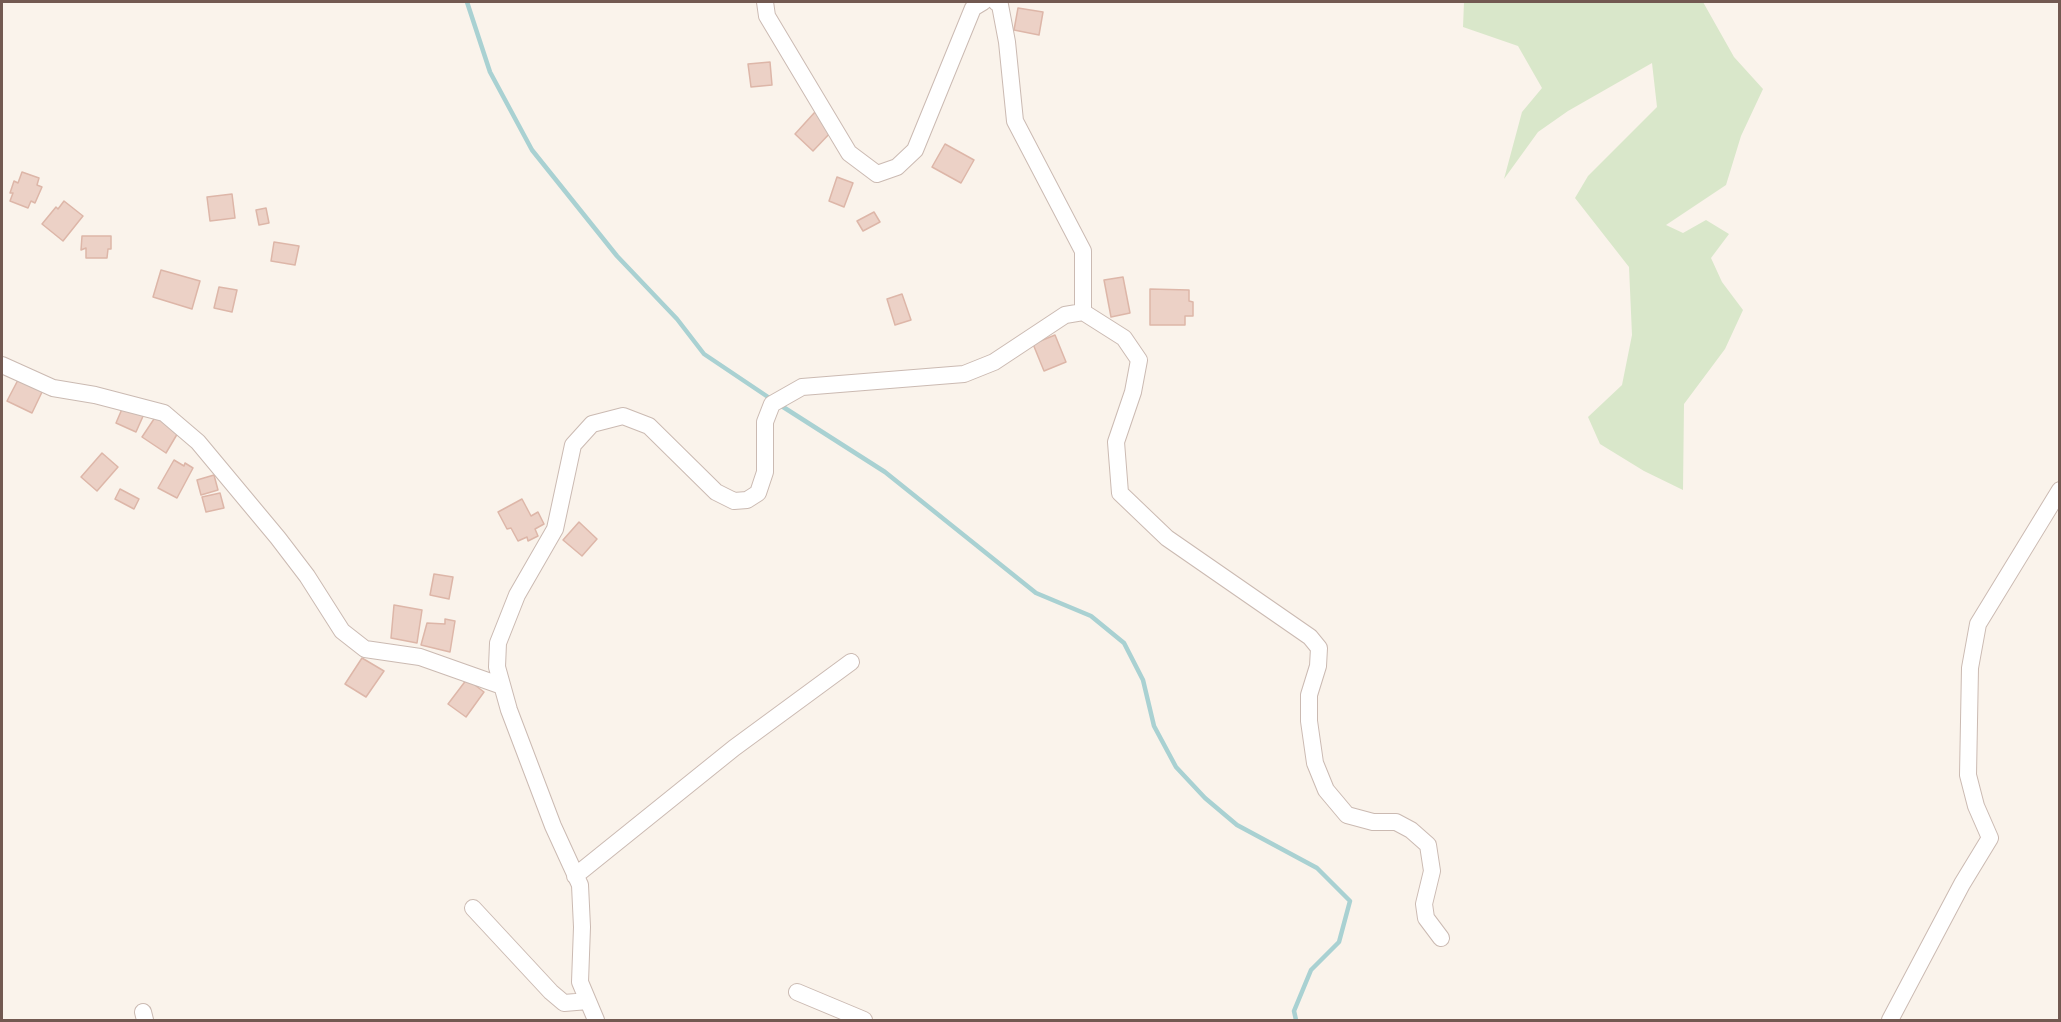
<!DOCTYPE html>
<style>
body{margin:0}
#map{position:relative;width:2061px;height:1022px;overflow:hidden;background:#faf3eb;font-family:"Varela Round",sans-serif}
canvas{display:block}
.frame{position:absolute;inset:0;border:3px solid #725951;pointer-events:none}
</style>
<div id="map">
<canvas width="2061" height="1022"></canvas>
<div class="frame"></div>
</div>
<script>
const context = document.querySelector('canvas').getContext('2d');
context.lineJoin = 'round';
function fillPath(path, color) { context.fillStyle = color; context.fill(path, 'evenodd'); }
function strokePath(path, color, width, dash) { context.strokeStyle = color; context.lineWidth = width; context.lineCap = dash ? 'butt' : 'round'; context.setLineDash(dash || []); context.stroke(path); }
const green = new Path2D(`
 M 1464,2 L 1703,2 L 1734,57 L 1763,89 L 1741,136 L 1726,185 L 1666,225 L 1683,233 L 1706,220 L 1729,234 L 1711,258 L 1722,282 L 1743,310 L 1725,349 L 1684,404 L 1683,490 L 1644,471 L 1600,444 L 1588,417 L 1622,385 L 1632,335 L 1629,267 L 1575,198 L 1588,176 L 1657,107 L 1652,63 L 1568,111 L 1538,132 L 1504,179 L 1522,112 L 1542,88 L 1518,46 L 1463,27 Z`);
const stream = new Path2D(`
 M 467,2 L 490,72 L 532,150 L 617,256 L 677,319 L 704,354 L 771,399
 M 780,405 L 885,472 L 1036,593 L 1091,616 L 1124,643 L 1143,680 L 1154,726 L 1176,767 L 1205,798 L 1237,825 L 1317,868 L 1350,901 L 1339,942 L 1311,970 L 1294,1011 L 1296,1020`);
const building = new Path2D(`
 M 1018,8 L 1043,12 L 1039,35 L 1014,30 Z
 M 770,62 L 772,85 L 751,87 L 748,64 Z
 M 815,112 L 833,130 L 813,151 L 795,134 Z
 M 945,144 L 974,160 L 961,183 L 932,167 Z
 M 22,172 L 39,178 L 37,185 L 42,187 L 35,203 L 31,201 L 28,208 L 10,201 L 13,193 L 10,193 L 14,181 L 18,183 Z
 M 837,177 L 853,183 L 844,207 L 829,201 Z
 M 232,194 L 235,218 L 210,221 L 207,197 Z
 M 64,201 L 83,216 L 63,241 L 42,224 L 56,207 L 58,209 Z
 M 266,208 L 269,223 L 259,225 L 256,210 Z
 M 874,212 L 880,222 L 863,231 L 857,221 Z
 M 82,236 L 111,236 L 111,249 L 108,249 L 107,258 L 86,258 L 86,248 L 81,250 Z
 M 274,242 L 299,246 L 295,265 L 271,261 Z
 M 161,270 L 200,281 L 192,309 L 153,297 Z
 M 1123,277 L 1130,313 L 1111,317 L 1104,280 Z
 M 219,287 L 237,290 L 232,312 L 214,308 Z
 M 1150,289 L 1189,290 L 1189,301 L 1193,302 L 1193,316 L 1185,316 L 1185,325 L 1150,325 Z
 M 902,294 L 911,320 L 895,325 L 887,299 Z
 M 1055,335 L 1066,362 L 1044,371 L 1033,344 Z
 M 19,378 L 43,390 L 32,413 L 7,401 Z
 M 122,409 L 144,414 L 136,432 L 116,423 Z
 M 156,416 L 179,431 L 166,453 L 142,437 Z
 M 102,453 L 118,467 L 97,491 L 81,477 Z
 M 174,460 L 184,466 L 185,463 L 193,468 L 177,498 L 158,488 Z
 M 214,475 L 218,490 L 201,495 L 197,480 Z
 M 120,489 L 139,499 L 134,509 L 115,499 Z
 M 220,493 L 224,508 L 206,512 L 202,497 Z
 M 522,499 L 531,516 L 538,512 L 544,524 L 535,529 L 538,536 L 528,541 L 527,537 L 518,541 L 511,528 L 507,529 L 498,512 Z
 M 579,522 L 597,539 L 582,556 L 563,540 Z
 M 434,574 L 453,577 L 449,599 L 430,595 Z
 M 394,605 L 422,610 L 417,643 L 391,638 Z
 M 445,619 L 455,621 L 450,652 L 421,645 L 427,623 L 445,624 Z
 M 362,658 L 384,671 L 366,697 L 345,684 Z
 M 467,679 L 484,692 L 466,717 L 448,704 Z`);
const minor = new Path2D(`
 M 765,2 L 767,16 L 849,153 L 877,174 L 897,167 L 915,150 L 973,8 L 983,2
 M 996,2 L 1000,5 L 1007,42 L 1015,121 L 1083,251 L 1083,312
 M 2,365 L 53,388 L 95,395 L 164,413 L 198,442 L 278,538 L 307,576 L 342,631 L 365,649 L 420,657 L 502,686
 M 575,876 L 734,748 L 851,662
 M 473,908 L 551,992 L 564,1003 L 588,1001
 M 797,992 L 864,1020
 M 143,1012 L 145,1020
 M 596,1020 L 580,982 L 582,927 L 580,885 L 553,826 L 509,710 L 497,667 L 498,643 L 517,595 L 555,529 L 573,445 L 592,424 L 623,416 L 649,426 L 716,492 L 734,501 L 747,500 L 758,493 L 765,472 L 765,422 L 772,404 L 802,387 L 964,374 L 994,362 L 1065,315 L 1083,312 L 1124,338 L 1139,360 L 1133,392 L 1116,442 L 1120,493 L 1167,538 L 1310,637 L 1319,648 L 1318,666 L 1309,695 L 1309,721 L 1315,763 L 1326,790 L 1347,815 L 1373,822 L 1396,822 L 1411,830 L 1428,845 L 1432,871 L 1424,904 L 1426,918 L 1441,938
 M 1890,1020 L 1962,884 L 1990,838 L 1976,806 L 1968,775 L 1970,668 L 1978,624 L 2060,490`);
fillPath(green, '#d9e7ca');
strokePath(stream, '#a9d1d2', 4.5);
fillPath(building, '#ecd1c6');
strokePath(building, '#ddb6a8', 1.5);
strokePath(minor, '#cbbab2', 18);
strokePath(minor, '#fff', 16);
</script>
